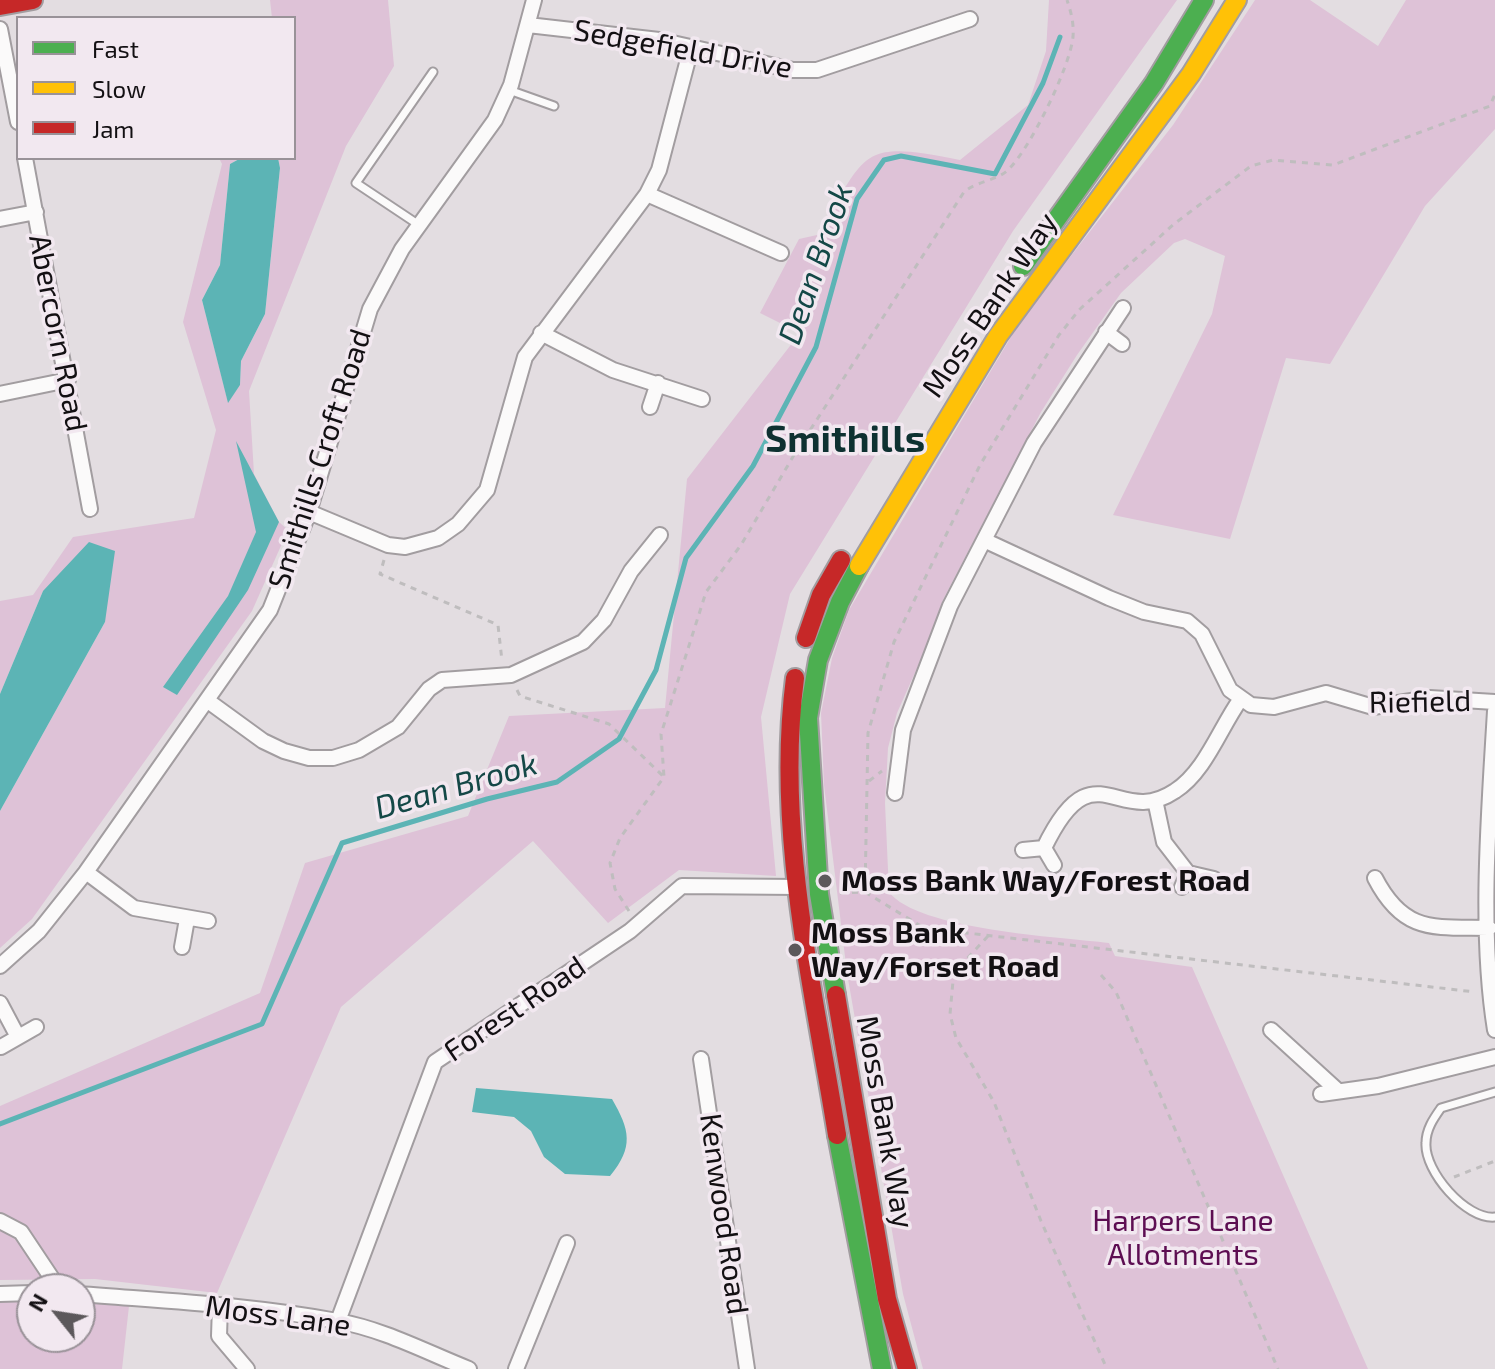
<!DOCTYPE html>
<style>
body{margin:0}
#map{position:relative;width:1495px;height:1369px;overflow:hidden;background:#e3dde1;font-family:"Exo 2",sans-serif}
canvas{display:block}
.legend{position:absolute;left:16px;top:16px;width:280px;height:144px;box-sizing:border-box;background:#f2e8f0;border:2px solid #999298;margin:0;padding:10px 14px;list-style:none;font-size:24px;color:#131013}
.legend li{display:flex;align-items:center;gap:16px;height:40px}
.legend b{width:40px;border:2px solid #999298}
.north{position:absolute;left:16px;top:1273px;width:80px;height:80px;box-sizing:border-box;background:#f2e8f0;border:2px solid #999298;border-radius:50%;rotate:300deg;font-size:22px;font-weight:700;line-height:32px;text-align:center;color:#131013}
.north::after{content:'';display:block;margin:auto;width:28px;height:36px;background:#5c585b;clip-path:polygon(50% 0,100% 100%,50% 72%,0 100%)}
</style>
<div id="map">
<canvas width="1495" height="1369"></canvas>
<ul class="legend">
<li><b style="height:10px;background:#4caf50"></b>Fast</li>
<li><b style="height:10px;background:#ffc107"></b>Slow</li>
<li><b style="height:10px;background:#c62828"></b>Jam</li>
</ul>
<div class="north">N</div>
</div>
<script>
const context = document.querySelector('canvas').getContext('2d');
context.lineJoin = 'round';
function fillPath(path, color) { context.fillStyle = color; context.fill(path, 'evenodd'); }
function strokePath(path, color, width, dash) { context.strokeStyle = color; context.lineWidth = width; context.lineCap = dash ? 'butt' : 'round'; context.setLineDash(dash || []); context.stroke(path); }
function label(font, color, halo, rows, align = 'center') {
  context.font = font + ' "Exo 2",sans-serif'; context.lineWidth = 7; context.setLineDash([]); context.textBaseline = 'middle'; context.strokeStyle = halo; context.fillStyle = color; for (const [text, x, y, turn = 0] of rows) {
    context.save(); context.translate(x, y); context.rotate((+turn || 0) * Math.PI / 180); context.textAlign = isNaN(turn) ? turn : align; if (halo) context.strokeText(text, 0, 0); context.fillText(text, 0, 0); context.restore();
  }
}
const green = new Path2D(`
 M 270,0 L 388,0 L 394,66 L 346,146 L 249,391 L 254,474 L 279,522 L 288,530 L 252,611 L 32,919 L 0,948 L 0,811 L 105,622 L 43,591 L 0,694 L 0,601 L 33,595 L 73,537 L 194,518 L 216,430 L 183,322 L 222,164 L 219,158 L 241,158 L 230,164 L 220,265 L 202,300 L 228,402 L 240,385 L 241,361 L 265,314 L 280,168 L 278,158 L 294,158 L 294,18 L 272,18 Z
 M 1049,0 L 1177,0 L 1013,231 L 790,594 L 761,717 L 776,876 L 679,870 L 608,923 L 533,841 L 341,1007 L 217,1293 L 95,1279 L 0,1280 L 0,1106 L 260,993 L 305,863 L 468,816 L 509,716 L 665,708 L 687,479 L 800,333 L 760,313 L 799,239 L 817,235 C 868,152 858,139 960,160 L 1028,105 L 1046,51 Z
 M 1255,0 L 1310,0 L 1378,46 L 1406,0 L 1495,0 L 1495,129 L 1425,206 L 1330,364 L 1286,358 L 1230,539 L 1113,515 L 1212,314 L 1225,256 L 1185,239 L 1174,243 L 1121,293 L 1077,355 L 1041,412 L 943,600 L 926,648 L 897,713 L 888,748 L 885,803 L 889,892 C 918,930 1060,937 1109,943 L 1115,956 L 1192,967 L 1368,1369 L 923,1369 L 903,1294 L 847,973 L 824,785 L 821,713 L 832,658 L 849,610 L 1021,320 L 1173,125 Z
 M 32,1295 L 32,1337 L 80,1337 L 80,1296 L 129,1306 L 122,1369 L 0,1369 L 0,1297 Z`);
const water = new Path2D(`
 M 241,158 L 278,158 L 280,168 L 265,314 L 241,361 L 240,385 L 228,403 L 202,300 L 220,265 L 230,164 Z
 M 236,441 L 279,522 L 248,590 L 177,695 L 163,687 L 228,596 L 256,532 Z
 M 89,542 L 115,551 L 105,622 L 0,811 L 0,694 L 43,591 Z
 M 476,1088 L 612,1099 C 630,1130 634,1147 610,1176 L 565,1174 L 544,1157 L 531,1131 L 514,1117 L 472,1112 Z`);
const stream = new Path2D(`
 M 0,1124 L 262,1024 L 342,843 L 487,799 L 557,782 L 619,739 L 656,670 L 686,558 L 753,466 L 816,347 L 857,199 L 884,160 L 901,156 L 995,174 L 1043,83 L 1060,37`);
const path = new Path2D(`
 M 384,560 L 380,574 L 498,625 L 502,661
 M 517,690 L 520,696 L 609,724 L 664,777
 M 869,781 L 882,771
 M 865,892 L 924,928 L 1475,992
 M 840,893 L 865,892 L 868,733 L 894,642 L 980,465 L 1059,335 L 1079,310 L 1174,224 L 1251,166 L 1273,160 L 1333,165 L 1490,106 L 1495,94
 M 629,911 L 615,889 L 610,863 L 620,838 L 664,777 L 661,734 L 706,592 L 741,545 L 794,455 L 964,192 C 977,181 996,181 1008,170 C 1030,149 1070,67 1073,37 C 1074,23 1071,12 1067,0
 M 988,936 L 964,962 L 953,981 L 950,1014 L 956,1038 L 994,1102 L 1041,1221 L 1107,1369
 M 1101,975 L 1116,992 L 1278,1369
 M 1454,1177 L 1495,1161`);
const lane = new Path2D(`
 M 509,90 L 554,106
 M 419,225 L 356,183 L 433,72
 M 1495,1092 L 1441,1108 C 1434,1118 1426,1129 1426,1143 C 1424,1171 1466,1220 1495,1217`);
const street = new Path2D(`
 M 528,25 L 659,40 L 793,70 L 817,70 L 970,19
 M 0,29 L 18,122
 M 25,158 L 90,509
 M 647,194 L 781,253
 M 0,219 L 36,212
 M 1106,332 L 1122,344
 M 541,333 L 613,370 L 702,399
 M 0,394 L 68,380
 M 650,407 L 658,383
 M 309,512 L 388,545 L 405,547 L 438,538 L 458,524 L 487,490 L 525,357 L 647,194 L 659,170 L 691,48
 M 986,541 L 1109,598 L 1144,612 L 1187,621 L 1202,634 L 1230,690 L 1251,705 L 1274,707 L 1326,693 L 1373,707 L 1430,698 L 1495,702
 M 208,701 L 263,741 L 284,751 L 309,758 L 333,758 L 359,750 L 398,727 L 429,689 L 442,680 L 511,675 L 583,642 L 604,620 L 631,571 L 660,535
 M 1495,711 C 1489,813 1479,930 1495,1030
 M 895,793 L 903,730 L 950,606 L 1034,443 L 1123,308
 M 1155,800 L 1164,842 L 1188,873
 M 1044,848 C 1094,744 1117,830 1175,791 C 1205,772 1220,728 1240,700
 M 1023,850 L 1044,848 L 1054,865
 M 86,872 L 134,908 L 208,921
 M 1375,878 C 1404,934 1434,927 1489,928
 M 1182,887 L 1188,873 L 1214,879
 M 182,947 L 187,919
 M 0,966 L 39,931 L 86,872 L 270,610 L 309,512 L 370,309 L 402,249 L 495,120 L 511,85 L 534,0
 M 0,1003 L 18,1037
 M 1271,1030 L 1338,1091
 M 1,1047 L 36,1027
 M 701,1059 L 747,1369
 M 1321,1094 L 1378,1086 L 1495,1057
 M 0,1221 L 21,1232 L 59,1289
 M 0,1294 L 32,1293
 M 80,1294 C 165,1301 252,1305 337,1321 C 383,1329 426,1352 469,1369
 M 220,1306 L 219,1336 L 247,1369
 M 338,1321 L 435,1062 L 630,931 L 682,886 L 798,887
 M 516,1369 L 567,1243`);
const fast = new Path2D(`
 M 1023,266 L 1154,83 L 1204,0
 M 836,995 L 819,894 L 808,718 L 818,660 L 840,602 L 859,566
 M 837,1135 L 882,1369`);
const slow = new Path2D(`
 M 859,566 L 998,336 L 1191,74 L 1237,0`);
const jam = new Path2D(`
 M 0,6 L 33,0
 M 806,638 L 821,595 L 841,560
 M 795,678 C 775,830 813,985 837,1135
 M 836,995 L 887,1299 L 907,1369`);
const markers = [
 [825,881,8,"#5c585b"],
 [795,950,8,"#5c585b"]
];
const streetNames = [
 ["Sedgefield Drive",683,49,10],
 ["Moss Bank Way",990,305,-56],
 ["Abercorn Road",58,333,79],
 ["Smithills Croft Road",320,459,-72],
 ["Riefield",1420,702,-1],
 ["Forest Road",515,1009,-34],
 ["Moss Bank Way",885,1122,80],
 ["Kenwood Road",724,1214,82],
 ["Moss Lane",278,1316,8]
];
const poiNames = [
 ["Moss Bank Way/Forest Road",841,881],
 ["Moss Bank",811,933],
 ["Way/Forset Road",811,967]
];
const parkNames = [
 ["Harpers Lane",1183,1221],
 ["Allotments",1183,1255]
];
const waterNames = [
 ["Dean Brook",816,264,-71],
 ["Dean Brook",456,786,-16]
];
const districtNames = [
 ["Smithills",845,439]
];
fillPath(green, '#dec2d7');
fillPath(water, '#5cb4b5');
strokePath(stream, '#5cb4b5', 5);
strokePath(lane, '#a29da0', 11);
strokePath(street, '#a29da0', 18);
strokePath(fast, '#a29da0', 22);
strokePath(slow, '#a29da0', 22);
strokePath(jam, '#a29da0', 22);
strokePath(path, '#bfbdbe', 3, [6, 6]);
strokePath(lane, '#fbfafa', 7);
strokePath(street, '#fbfafa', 14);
strokePath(fast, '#4caf50', 18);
strokePath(slow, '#ffc107', 18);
strokePath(jam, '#c62828', 18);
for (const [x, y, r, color] of markers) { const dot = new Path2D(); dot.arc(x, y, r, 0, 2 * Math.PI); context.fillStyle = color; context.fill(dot); strokePath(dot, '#f2e8f0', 3); }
label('30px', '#131013', '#f2e8f0', streetNames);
label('bold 30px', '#131013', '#f2e8f0', poiNames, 'left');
label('30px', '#5d0e52', '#f2e8f0', parkNames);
label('italic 32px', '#144847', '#f2e8f0', waterNames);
label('bold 38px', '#0e3131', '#f2e8f0', districtNames);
</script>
